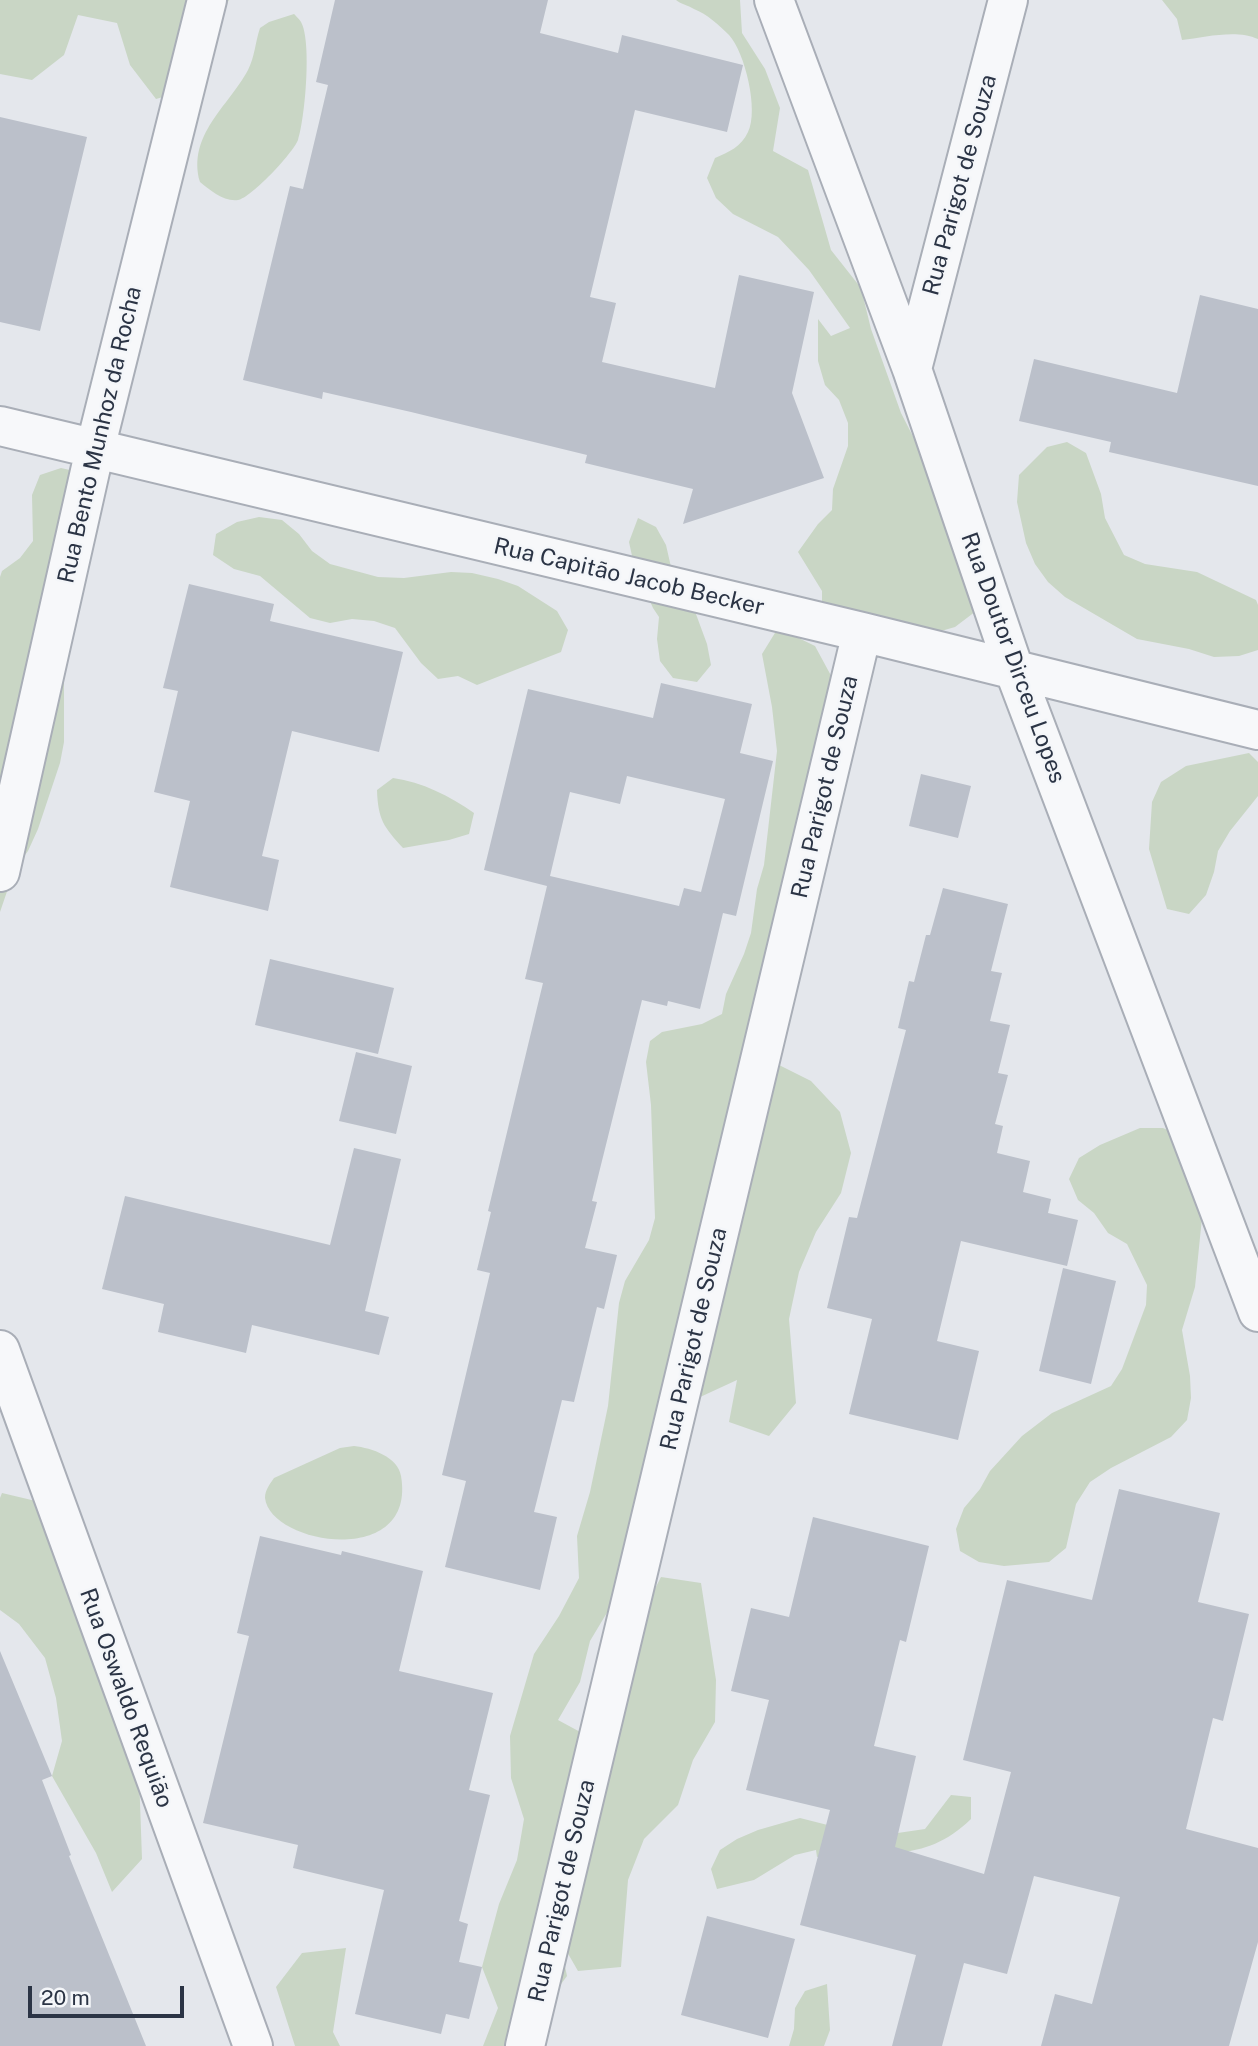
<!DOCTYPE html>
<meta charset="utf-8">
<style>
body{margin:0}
#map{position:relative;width:1258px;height:2046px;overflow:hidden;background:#e4e7ec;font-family:"Public Sans",sans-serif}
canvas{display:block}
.scale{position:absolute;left:28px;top:1986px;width:156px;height:32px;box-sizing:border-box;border:4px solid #2b3445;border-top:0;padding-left:9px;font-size:21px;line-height:24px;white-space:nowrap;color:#2b3445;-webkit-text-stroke:5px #f4f6f9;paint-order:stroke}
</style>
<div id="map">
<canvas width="1258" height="2046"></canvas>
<div class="scale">20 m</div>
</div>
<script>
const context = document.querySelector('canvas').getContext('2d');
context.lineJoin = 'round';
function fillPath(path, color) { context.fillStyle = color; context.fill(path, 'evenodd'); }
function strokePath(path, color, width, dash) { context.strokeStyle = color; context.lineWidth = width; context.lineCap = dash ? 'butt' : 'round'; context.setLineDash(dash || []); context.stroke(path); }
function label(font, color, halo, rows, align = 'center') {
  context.font = font + ' "Public Sans",sans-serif'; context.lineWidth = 5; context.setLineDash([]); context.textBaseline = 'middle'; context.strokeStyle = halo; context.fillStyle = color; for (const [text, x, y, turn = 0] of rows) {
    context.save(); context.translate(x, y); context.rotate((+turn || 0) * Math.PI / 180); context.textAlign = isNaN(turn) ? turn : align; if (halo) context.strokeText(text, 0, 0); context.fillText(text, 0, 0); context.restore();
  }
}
const green = new Path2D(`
 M 0,0 L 229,0 L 204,45 L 194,88 L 156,99 L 130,65 L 117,23 L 78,15 L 64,55 L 32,80 L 0,74 Z
 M 676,0 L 740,0 L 742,33 L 765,69 L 780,108 L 773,151 L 808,170 L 831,250 L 861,288 L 871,329 L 901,413 L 921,452 L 988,602 L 955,627 L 910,640 L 822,619 L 822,591 L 798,552 L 818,524 L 832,510 L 833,489 L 848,446 L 848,423 L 839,400 L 825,385 L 818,361 L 818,319 L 831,336 L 850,328 L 809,270 L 794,254 L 778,237 L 733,214 L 716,198 L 707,178 L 715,158 C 729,152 741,147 748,132 C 759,111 745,52 729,35 C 719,25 707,14 694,9 C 688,5 680,4 676,0 Z
 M 1162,0 L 1258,0 L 1258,39 C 1237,29 1205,37 1182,40 L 1177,19 Z
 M 294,14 C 295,15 301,21 301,22 C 312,41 305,119 298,140 C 293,153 251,198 238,200 C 224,202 210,190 200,182 C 187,135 228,107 248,70 C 255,56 255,43 260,28 L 269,22 Z
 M 1067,442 L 1086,453 L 1101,494 L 1105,518 L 1124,555 L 1145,564 L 1197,572 L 1256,600 L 1258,605 L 1258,650 L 1239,656 L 1214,657 L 1189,649 L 1137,639 L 1065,597 L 1048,582 L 1035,564 L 1026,543 L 1017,502 L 1019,475 L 1047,447 Z
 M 61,468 L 83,473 L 86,558 L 76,628 L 68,649 L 64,675 L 64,742 L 60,763 L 38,829 L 28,851 L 15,868 L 0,912 L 0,577 L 2,571 L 20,558 L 33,541 L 32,495 L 40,475 Z
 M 259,517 L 282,520 L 299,534 L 312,551 L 330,564 L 378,577 L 404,578 L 451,572 L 472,573 L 498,579 L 518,586 L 557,611 L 568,630 L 561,652 L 477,685 L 458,676 L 438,679 L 421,663 L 395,628 L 374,621 L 352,619 L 330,623 L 310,618 L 260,576 L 234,569 L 213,555 L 216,534 L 237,522 Z
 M 638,518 L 656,527 L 666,545 L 676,589 L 693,606 L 707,644 L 711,665 L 697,682 L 673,678 L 660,661 L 657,639 L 659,617 L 653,608 L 634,565 L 629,542 Z
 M 778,628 L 815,646 L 835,683 L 773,1062 L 811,1081 L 840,1112 L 851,1153 L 841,1193 L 816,1232 L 799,1272 L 789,1319 L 796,1403 L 769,1436 L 729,1422 L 737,1380 L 698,1398 L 621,1558 L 614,1601 L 590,1641 L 580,1682 L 558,1720 L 595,1740 L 642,1614 L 661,1577 L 701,1583 L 716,1680 L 715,1722 L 693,1760 L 678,1805 L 644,1839 L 628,1880 L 621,1967 L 578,1971 L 559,1938 L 567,1976 L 538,2015 L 529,2046 L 483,2046 L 498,2008 L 482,1967 L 499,1904 L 517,1860 L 524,1819 L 511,1778 L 510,1736 L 534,1654 L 559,1616 L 579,1578 L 577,1536 L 590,1492 L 608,1406 L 619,1303 L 625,1281 L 649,1240 L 655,1218 L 651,1105 L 646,1062 L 650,1041 L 662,1032 L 702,1024 L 722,1014 L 726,994 L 744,954 L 751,933 L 757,889 L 764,865 L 777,751 L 772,707 L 762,654 Z
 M 1249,753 L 1258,762 L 1258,796 L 1230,831 L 1218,851 L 1214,872 L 1206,895 L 1189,914 L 1167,909 L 1149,849 L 1152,802 L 1161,782 L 1186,766 Z
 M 393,778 C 422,782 450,796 474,813 L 469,834 L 449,840 L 403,848 C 384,827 378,820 377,790 Z
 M 1140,1128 L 1163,1128 L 1183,1137 L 1204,1198 L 1195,1287 L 1182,1330 L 1190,1376 L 1191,1398 L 1187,1420 L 1171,1437 L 1111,1468 L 1090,1482 L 1076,1504 L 1066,1548 L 1049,1562 L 1004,1566 L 979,1562 L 960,1551 L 956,1529 L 964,1508 L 980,1489 L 990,1471 L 1022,1436 L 1052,1413 L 1111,1386 L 1122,1369 L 1146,1305 L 1147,1285 L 1127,1244 L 1108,1233 L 1094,1213 L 1078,1200 L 1069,1179 L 1079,1158 L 1100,1145 Z
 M 354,1446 C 372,1448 398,1457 401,1476 C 417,1569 270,1545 265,1498 C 265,1490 270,1484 274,1478 L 340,1448 Z
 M 2,1493 L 40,1502 L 139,1774 L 142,1859 L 112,1892 L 96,1853 L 52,1776 L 62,1741 L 56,1698 L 45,1658 L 19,1624 L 0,1610 L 0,1498 Z
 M 951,1795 L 971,1797 L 971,1819 C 923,1866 877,1849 817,1857 L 816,1850 L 795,1855 L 754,1880 L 717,1889 L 711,1869 L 720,1850 L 737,1839 L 758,1830 L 800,1818 L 863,1834 L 884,1835 L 925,1829 Z
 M 346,1948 L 333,2032 L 340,2046 L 295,2046 L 276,1987 L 302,1953 Z
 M 827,1984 L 830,2030 L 824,2046 L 789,2046 L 794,2029 L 795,2008 L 805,1991 Z`);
const building = new Path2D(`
 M 335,0 L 548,0 L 540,33 L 618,53 L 622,35 L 743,65 L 727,132 L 635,110 L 590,297 L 616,303 L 602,362 L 715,388 L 739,275 L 814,292 L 792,393 L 824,478 L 683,524 L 693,489 L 585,463 L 587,455 L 411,412 L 323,392 L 322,399 L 243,380 L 290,186 L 303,189 L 328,85 L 316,82 Z
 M 0,117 L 87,137 L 40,331 L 0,322 Z
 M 1200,295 L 1258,309 L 1258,486 L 1109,452 L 1111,442 L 1019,421 L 1034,359 L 1177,393 Z
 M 189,584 L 274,604 L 270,621 L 403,652 L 379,752 L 292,731 L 262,856 L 279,860 L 268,911 L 170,887 L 190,801 L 154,792 L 178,691 L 163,688 Z
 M 661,683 L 752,704 L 740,753 L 773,761 L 736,916 L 723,913 L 700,1009 L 668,1001 L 667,1006 L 642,1000 L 592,1201 L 597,1202 L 585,1248 L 617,1255 L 604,1309 L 597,1307 L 574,1402 L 562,1400 L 534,1512 L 557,1517 L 540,1590 L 445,1567 L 466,1481 L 442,1475 L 490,1273 L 477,1270 L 491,1212 L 488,1211 L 543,983 L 525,979 L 547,886 L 484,870 L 528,689 L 653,718 ZM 627,776 L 725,799 L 701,892 L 684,888 L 679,906 L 550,876 L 570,792 L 620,804 Z
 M 921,774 L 971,786 L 958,838 L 909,826 Z
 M 943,888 L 1008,904 L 991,971 L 1002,973 L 990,1021 L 1010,1025 L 998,1073 L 1008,1075 L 995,1124 L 1003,1126 L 997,1153 L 1030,1161 L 1023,1192 L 1051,1199 L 1048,1213 L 1078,1220 L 1067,1266 L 961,1241 L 937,1341 L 979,1351 L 958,1440 L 849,1414 L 872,1319 L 827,1308 L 849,1217 L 857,1218 L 906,1030 L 898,1028 L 909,981 L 914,982 L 926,935 L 930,935 Z
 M 270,959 L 394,988 L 378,1054 L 255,1025 Z
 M 356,1052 L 412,1066 L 396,1134 L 339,1121 Z
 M 354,1148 L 401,1159 L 365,1311 L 389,1317 L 379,1355 L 252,1325 L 246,1353 L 158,1332 L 164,1304 L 102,1289 L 125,1196 L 330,1245 Z
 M 1063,1268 L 1116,1281 L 1091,1384 L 1039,1371 Z
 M 1119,1489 L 1220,1513 L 1198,1602 L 1249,1614 L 1223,1721 L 1213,1718 L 1186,1829 L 1258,1848 L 1258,1942 L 1229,2046 L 1041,2046 L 1055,1994 L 1092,2004 L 1120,1897 L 1034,1876 L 1007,1974 L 964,1963 L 942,2046 L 892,2046 L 916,1955 L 800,1925 L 830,1810 L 746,1790 L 769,1700 L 731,1691 L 751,1608 L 789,1617 L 813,1517 L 929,1546 L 906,1642 L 900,1640 L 874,1746 L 916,1756 L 895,1847 L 984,1874 L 1011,1772 L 963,1760 L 1007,1580 L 1092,1600 Z
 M 260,1536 L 341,1555 L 342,1551 L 423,1571 L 399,1671 L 493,1693 L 469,1790 L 490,1795 L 459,1921 L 468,1924 L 459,1962 L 482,1967 L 469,2019 L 446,2014 L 441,2034 L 355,2014 L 384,1890 L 293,1868 L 298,1845 L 203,1823 L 249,1636 L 237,1633 Z
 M 0,1651 L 52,1776 L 42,1780 L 71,1855 L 69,1856 L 146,2046 L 0,2046 Z
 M 707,1916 L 795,1939 L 768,2038 L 681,2015 Z`);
const street = new Path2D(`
 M 774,0 L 912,369 L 1015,672 L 1258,1312
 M 912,369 L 1008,0
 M 0,426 L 862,632 L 1258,730
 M 0,872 L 95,449 L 207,0
 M 0,1350 L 253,2046
 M 525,2046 L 862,632`);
const streetNames = [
 ["Rua Parigot de Souza",960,185,-75],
 ["Rua Bento Munhoz da Rocha",100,435,-77],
 ["Rua Capitão Jacob Becker",629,577,13],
 ["Rua Doutor Dirceu Lopes",1013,658,70],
 ["Rua Parigot de Souza",825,787,-77],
 ["Rua Parigot de Souza",694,1339,-77],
 ["Rua Oswaldo Requião",126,1698,70],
 ["Rua Parigot de Souza",562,1891,-77]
];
fillPath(green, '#c9d6c5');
fillPath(building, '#bbc0ca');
strokePath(street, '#a9aeb7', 42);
strokePath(street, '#f7f8fa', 38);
label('23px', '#2b3445', '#f4f6f9', streetNames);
</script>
